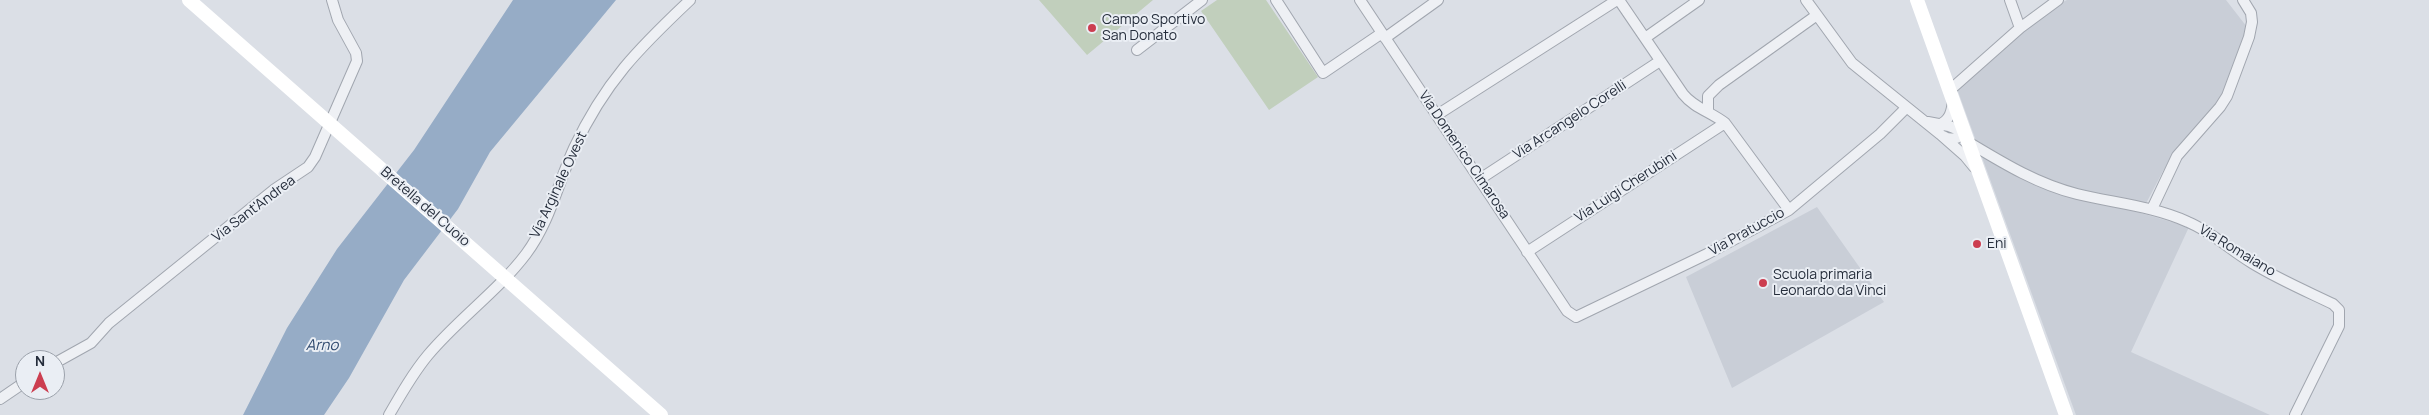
<!DOCTYPE html>
<style>
body{margin:0}
#map{position:relative;width:2429px;height:415px;overflow:hidden;background:#dbdfe6;font-family:Manrope,sans-serif}
canvas{display:block}
.north{position:absolute;left:15px;top:350px;width:50px;height:50px;box-sizing:border-box;background:#eaeef4;border:1px solid #9ba1aa;border-radius:50%;rotate:0deg;font-size:14px;font-weight:700;line-height:20px;text-align:center;color:#252d3b}
.north::after{content:'';display:block;margin:auto;width:18px;height:22px;background:#cc3e50;clip-path:polygon(50% 0,100% 100%,50% 72%,0 100%)}
</style>
<div id="map">
<canvas width="2429" height="415"></canvas>
<div class="north">N</div>
</div>
<script>
const context = document.querySelector('canvas').getContext('2d');
context.lineJoin = 'round';
function fillPath(path, color) { context.fillStyle = color; context.fill(path, 'evenodd'); }
function strokePath(path, color, width, dash) { context.strokeStyle = color; context.lineWidth = width; context.lineCap = dash ? 'butt' : 'round'; context.setLineDash(dash || []); context.stroke(path); }
function label(font, color, halo, rows, align = 'center') {
  context.font = font + ' Manrope,sans-serif'; context.lineWidth = 4; context.setLineDash([]); context.textBaseline = 'middle'; context.strokeStyle = halo; context.fillStyle = color; for (const [text, x, y, turn = 0] of rows) {
    context.save(); context.translate(x, y); context.rotate((+turn || 0) * Math.PI / 180); context.textAlign = isNaN(turn) ? turn : align; if (halo) context.strokeText(text, 0, 0); context.fillText(text, 0, 0); context.restore();
  }
}
const built = new Path2D(`
 M 2067,0 L 2226,0 L 2247,27 L 2225,94 L 2185,140 L 2163,171 L 2141,213 L 2189,227 L 2131,352 L 2270,415 L 2076,415 L 1956,86 L 2055,6 Z
 M 1817,207 L 1884,302 L 1732,388 L 1686,277 Z`);
const green = new Path2D(`
 M 1039,0 L 1153,0 L 1087,55 Z
 M 1217,0 L 1266,0 L 1318,77 L 1269,110 L 1201,11 Z`);
const water = new Path2D(`
 M 513,0 L 616,0 L 490,152 L 458,209 L 404,280 L 349,378 L 324,415 L 243,415 L 287,328 L 337,249 L 414,150 Z`);
const street = new Path2D(`
 M 1276,0 L 1323,73 L 1382,33
 M 1360,0 L 1567,311 L 1576,317 L 1707,254 L 1789,210 L 1880,134 L 1906,108
 M 1619,0 L 1683,94 C 1694,108 1711,112 1725,123 L 1789,210
 M 1806,0 L 1852,63 L 1940,134 L 1965,156 L 1974,167
 M 2010,0 L 2020,28
 M 1385,38 L 1438,0
 M 1645,38 L 1699,0
 M 1137,50 L 1202,0
 M 1950,90 L 2020,28 L 2058,0
 M 1708,112 L 1708,96 L 1719,85 L 1817,15
 M 1437,115 L 1617,0
 M 1928,122 L 1949,126 L 1964,132 C 1958,139 1951,141 1943,136
 M 1938,125 C 1950,121 1952,111 1953,100
 M 1968,142 C 2003,163 2037,184 2077,194 C 2114,203 2153,206 2188,222 C 2212,232 2230,250 2252,263 C 2278,279 2306,291 2333,304 L 2339,310 L 2339,326 L 2295,415
 M 1480,179 L 1660,61
 M 2152,209 L 2177,156 L 2220,107 L 2227,96 L 2249,37 L 2252,22 L 2251,13 L 2243,0
 M 1527,252 L 1725,123
 M 55,363 L 91,343 L 109,323 L 275,189 L 308,167 L 315,157 L 357,61 L 356,53 L 338,20 L 332,0
 M 0,399 L 25,382
 M 389,415 C 401,394 413,373 428,355 C 458,319 498,291 526,254 C 550,222 558,183 574,148 C 605,82 638,49 690,0`);
const secondary = new Path2D(`
 M 1917,0 L 2066,415`);
const secondaryBridge = new Path2D(`
 M 189,0 L 661,415`);
const markers = [
 [1092,28,5,"#cc3e50"],
 [1977,244,5,"#cc3e50"],
 [1763,283,5,"#cc3e50"]
];
const poiNames = [
 ["Campo Sportivo",1102,20],
 ["San Donato",1102,36],
 ["Eni",1987,244],
 ["Scuola primaria",1773,275],
 ["Leonardo da Vinci",1773,291]
];
const streetNames = [
 ["Via Arcangelo Corelli",1570,120,-33],
 ["Via Domenico Cimarosa",1464,155,56],
 ["Via Arginale Ovest",559,185,-65],
 ["Via Luigi Cherubini",1626,187,-33],
 ["Bretella del Cuoio",425,207,41],
 ["Via Sant'Andrea",254,209,-37],
 ["Via Pratuccio",1747,232,-29],
 ["Via Romaiano",2237,251,31]
];
const waterNames = [
 ["Arno",322,346]
];
fillPath(built, '#c9ced7');
fillPath(green, '#c1cfbc');
fillPath(water, '#96acc6');
strokePath(street, '#a1a6af', 12);
strokePath(street, '#eef0f4', 10);
strokePath(secondary, '#fff', 14);
strokePath(secondaryBridge, '#fff', 14);
for (const [x, y, r, color] of markers) { const dot = new Path2D(); dot.arc(x, y, r, 0, 2 * Math.PI); context.fillStyle = color; context.fill(dot); strokePath(dot, '#eaeef4', 2); }
label('14px', '#252d3b', '#eaeef4', poiNames, 'left');
label('14px', '#252d3b', '#eaeef4', streetNames);
label('italic 15px', '#304a6f', '#eaeef4', waterNames);
</script>
